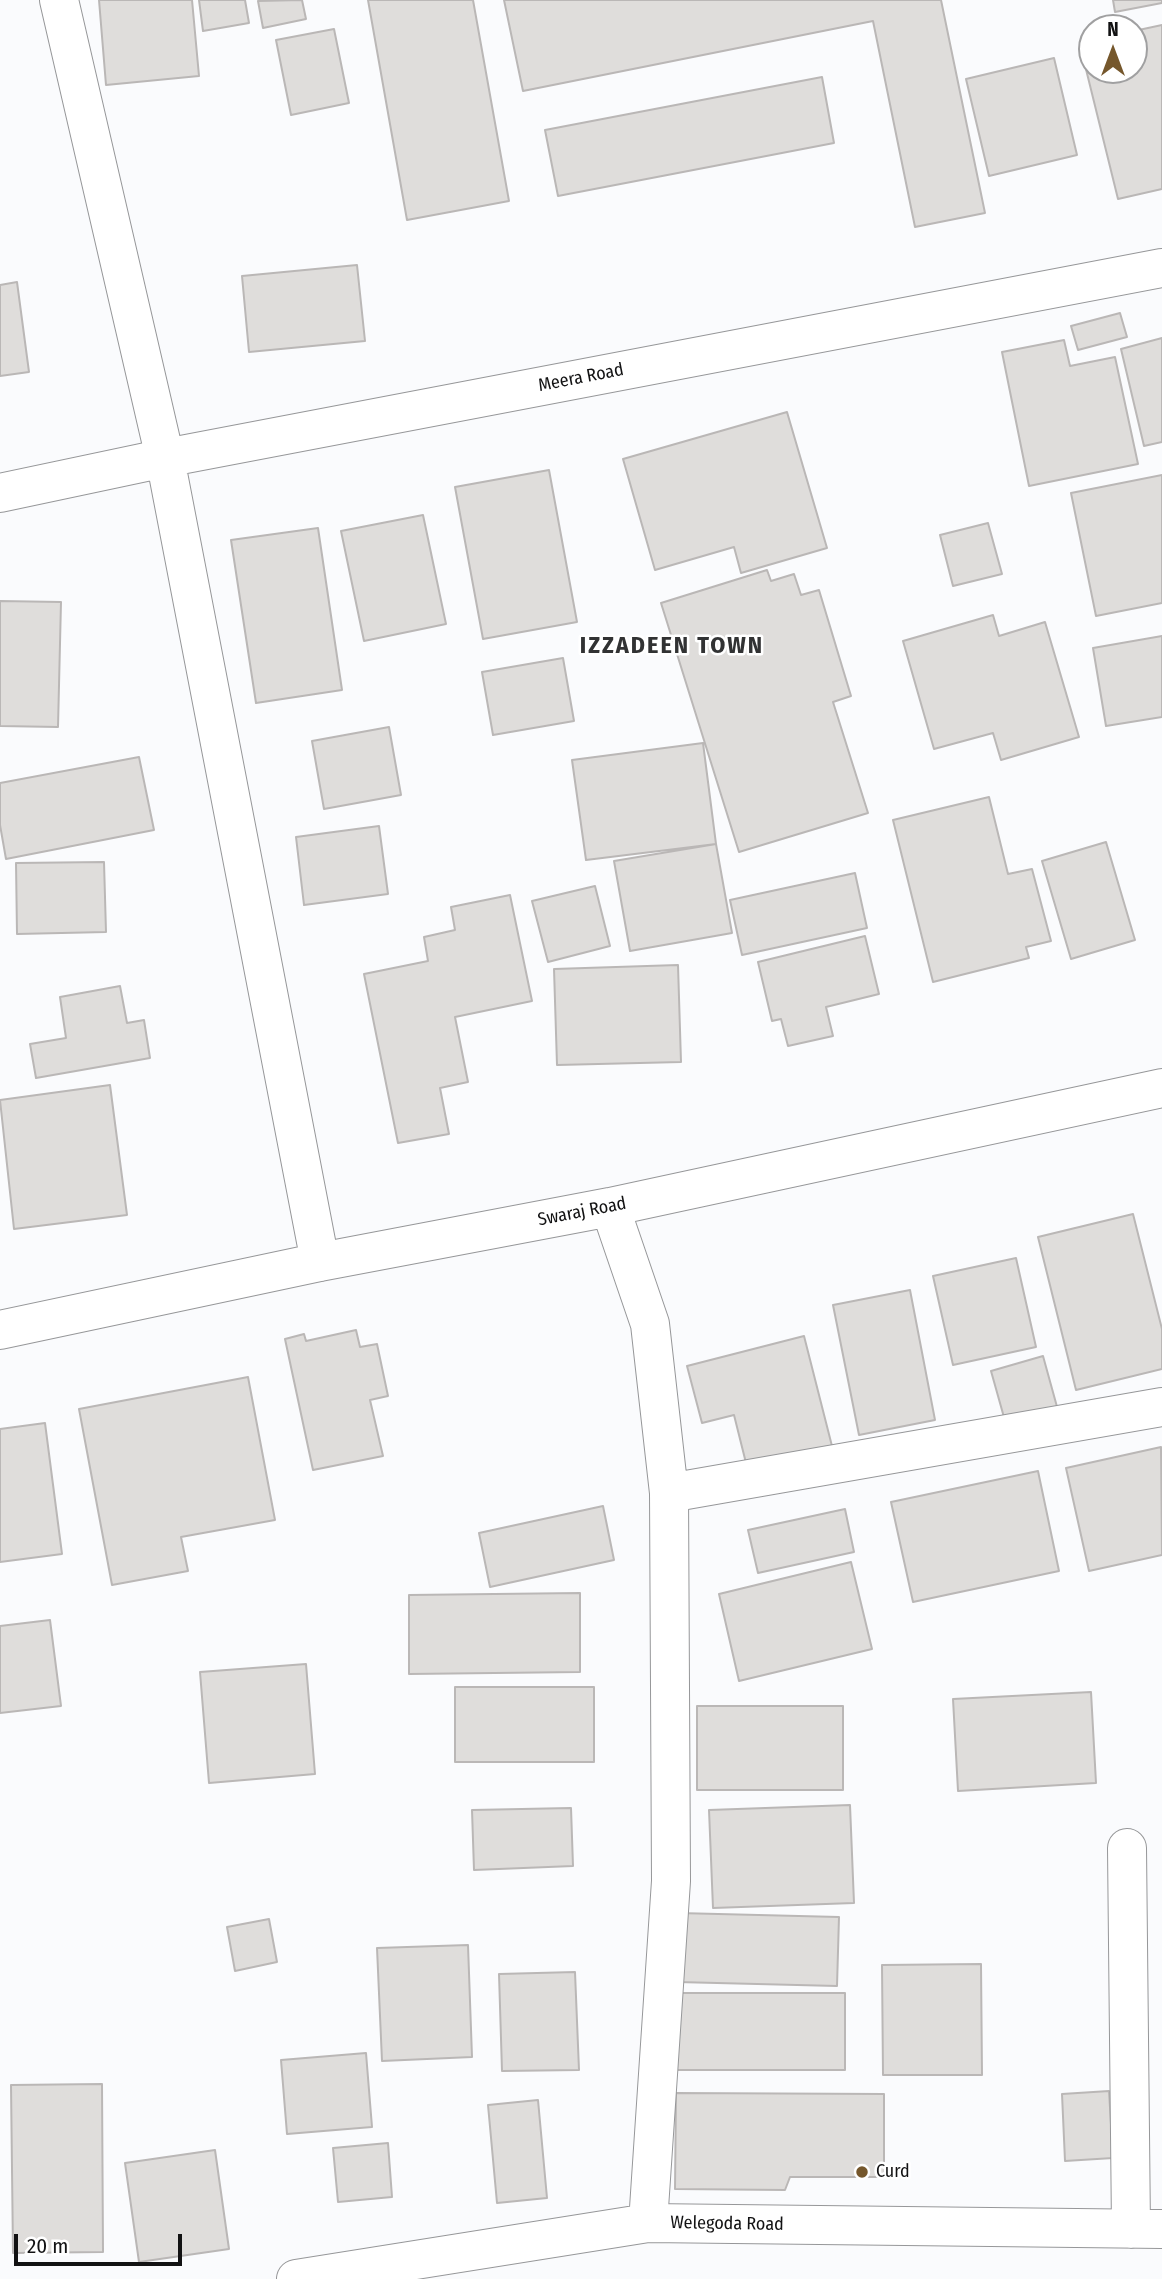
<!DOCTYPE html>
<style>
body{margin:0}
#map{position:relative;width:1162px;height:2279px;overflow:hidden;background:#fafbfd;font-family:"Fira Sans Condensed",sans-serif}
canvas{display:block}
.north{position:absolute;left:1078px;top:14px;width:70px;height:70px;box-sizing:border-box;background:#fff;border:2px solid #a0a0a1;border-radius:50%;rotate:0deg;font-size:19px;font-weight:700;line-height:28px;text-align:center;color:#121213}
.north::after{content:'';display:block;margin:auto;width:24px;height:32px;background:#75572c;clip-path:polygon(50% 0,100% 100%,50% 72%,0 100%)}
.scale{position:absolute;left:14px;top:2234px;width:168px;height:32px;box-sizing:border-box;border:4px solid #121213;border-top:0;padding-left:9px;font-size:21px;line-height:24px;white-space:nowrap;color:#121213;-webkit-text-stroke:5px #fff;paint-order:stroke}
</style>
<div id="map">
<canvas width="1162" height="2279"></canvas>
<div class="north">N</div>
<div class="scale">20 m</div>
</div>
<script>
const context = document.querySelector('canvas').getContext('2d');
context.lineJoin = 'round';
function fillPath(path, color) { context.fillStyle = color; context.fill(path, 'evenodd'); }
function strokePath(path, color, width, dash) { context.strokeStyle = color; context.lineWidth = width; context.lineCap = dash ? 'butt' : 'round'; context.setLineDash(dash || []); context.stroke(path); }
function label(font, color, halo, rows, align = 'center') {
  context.font = font + ' "Fira Sans Condensed",sans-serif'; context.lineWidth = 5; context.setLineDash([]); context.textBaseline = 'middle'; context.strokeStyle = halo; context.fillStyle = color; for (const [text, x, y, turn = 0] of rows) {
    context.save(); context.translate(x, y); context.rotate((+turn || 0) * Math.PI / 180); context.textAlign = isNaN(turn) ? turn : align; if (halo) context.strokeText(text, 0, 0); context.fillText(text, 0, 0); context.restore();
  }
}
const building = new Path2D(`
 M 99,0 L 192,0 L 199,76 L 106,85 Z
 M 199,0 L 245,0 L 249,23 L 203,31 Z
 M 302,0 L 306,19 L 263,28 L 258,1 Z
 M 368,0 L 473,0 L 509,201 L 407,220 Z
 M 504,0 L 941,0 L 985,213 L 915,227 L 873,21 L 523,91 Z
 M 1113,0 L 1162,0 L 1162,3 L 1115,12 Z
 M 1162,25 L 1162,189 L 1118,199 L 1080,45 L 1092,42 L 1092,70 L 1134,70 L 1134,31 Z
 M 334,29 L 349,103 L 291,115 L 276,40 Z
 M 1054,58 L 1077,155 L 989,176 L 966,79 Z
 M 822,77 L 834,143 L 558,196 L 545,130 Z
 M 357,265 L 365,341 L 249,352 L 242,276 Z
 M 17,282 L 29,372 L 0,376 L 0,285 Z
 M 1120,313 L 1127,337 L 1078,350 L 1071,326 Z
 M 1162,338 L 1162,442 L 1144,446 L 1121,349 Z
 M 1064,340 L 1070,366 L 1115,357 L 1138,464 L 1029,486 L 1002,352 Z
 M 787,412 L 827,548 L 741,573 L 734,547 L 655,570 L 623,459 Z
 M 549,470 L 577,622 L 483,639 L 455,487 Z
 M 1162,475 L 1162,603 L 1096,616 L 1071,493 Z
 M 423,515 L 446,624 L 364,641 L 341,531 Z
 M 988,523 L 1002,574 L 953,586 L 940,535 Z
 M 318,528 L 342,690 L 256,703 L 231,540 Z
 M 767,570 L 771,581 L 794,574 L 801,595 L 819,590 L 851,696 L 833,702 L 868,813 L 739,852 L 661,603 Z
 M 0,601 L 61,602 L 58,727 L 0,726 Z
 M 993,615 L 999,636 L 1045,622 L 1079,737 L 1001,760 L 993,733 L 934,749 L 903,641 Z
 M 1162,636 L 1162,717 L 1106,726 L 1093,648 Z
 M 563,658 L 574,721 L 493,735 L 482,672 Z
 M 389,727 L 401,795 L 324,809 L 312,741 Z
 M 703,743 L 716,844 L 586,860 L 572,760 Z
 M 139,757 L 154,830 L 6,859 L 0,825 L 0,783 Z
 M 989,797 L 1008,874 L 1032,869 L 1051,941 L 1026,947 L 1029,958 L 933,982 L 893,820 Z
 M 379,826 L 388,894 L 304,905 L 296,837 Z
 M 1106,842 L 1135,940 L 1071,959 L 1042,861 Z
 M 716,844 L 732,933 L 630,951 L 614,861 Z
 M 104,862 L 106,932 L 17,934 L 16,863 Z
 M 855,873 L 867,928 L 742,955 L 730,900 Z
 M 595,886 L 610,946 L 548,962 L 532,901 Z
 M 510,895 L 532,1001 L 455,1017 L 468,1082 L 440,1088 L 449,1134 L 398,1143 L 364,974 L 428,961 L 424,937 L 455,930 L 451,907 Z
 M 865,936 L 879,994 L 826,1007 L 833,1036 L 788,1046 L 781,1019 L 772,1021 L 758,962 Z
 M 678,965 L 681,1062 L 557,1065 L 554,969 Z
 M 120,986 L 127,1023 L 144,1020 L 150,1058 L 36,1078 L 30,1044 L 66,1038 L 60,997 Z
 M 110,1085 L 127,1215 L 14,1229 L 0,1100 Z
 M 1133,1214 L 1162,1329 L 1162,1369 L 1076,1390 L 1038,1237 Z
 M 1016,1258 L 1036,1347 L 953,1365 L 933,1276 Z
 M 910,1290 L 935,1420 L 859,1435 L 833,1305 Z
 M 356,1330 L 360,1347 L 377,1344 L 388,1396 L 370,1400 L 383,1456 L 313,1470 L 285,1339 L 304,1334 L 306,1341 Z
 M 804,1336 L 833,1450 L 748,1471 L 734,1415 L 702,1423 L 687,1366 Z
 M 1043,1356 L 1059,1414 L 1007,1428 L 991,1371 Z
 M 248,1377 L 275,1520 L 181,1537 L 188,1571 L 112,1585 L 79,1409 Z
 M 45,1423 L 62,1554 L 0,1562 L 0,1429 Z
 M 1161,1447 L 1162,1555 L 1089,1571 L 1066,1468 Z
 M 1038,1471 L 1059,1571 L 913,1602 L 891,1502 Z
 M 603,1506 L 614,1560 L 490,1587 L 479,1533 Z
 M 845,1509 L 854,1552 L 758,1573 L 748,1530 Z
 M 851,1562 L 872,1649 L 739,1681 L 719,1594 Z
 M 580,1593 L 580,1672 L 409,1674 L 409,1595 Z
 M 50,1620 L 61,1706 L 0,1713 L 0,1626 Z
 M 306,1664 L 315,1774 L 209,1783 L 200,1672 Z
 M 455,1687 L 594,1687 L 594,1762 L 455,1762 Z
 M 1091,1692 L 1096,1783 L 958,1791 L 953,1699 Z
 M 697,1706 L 843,1706 L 843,1790 L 697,1790 Z
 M 850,1805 L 854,1903 L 713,1908 L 709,1810 Z
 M 571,1808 L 573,1866 L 474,1870 L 472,1810 Z
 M 678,1913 L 839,1917 L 837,1986 L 677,1982 Z
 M 269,1919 L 277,1962 L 235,1971 L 227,1927 Z
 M 468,1945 L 472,2057 L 382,2061 L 377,1948 Z
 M 981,1964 L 982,2075 L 883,2075 L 882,1965 Z
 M 575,1972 L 579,2070 L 502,2071 L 499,1974 Z
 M 673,1993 L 845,1993 L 845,2070 L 673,2070 Z
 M 366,2053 L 372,2127 L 287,2134 L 281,2060 Z
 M 102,2084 L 103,2252 L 13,2253 L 11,2085 Z
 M 1109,2091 L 1113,2158 L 1065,2161 L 1062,2094 Z
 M 676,2093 L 884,2094 L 884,2177 L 790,2177 L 785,2190 L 675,2189 Z
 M 538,2100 L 547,2198 L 497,2203 L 488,2105 Z
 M 388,2143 L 392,2197 L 338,2202 L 333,2148 Z
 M 215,2150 L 229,2249 L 139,2262 L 125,2163 Z`);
const minor = new Path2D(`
 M 59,0 L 165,458 L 320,1262
 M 0,493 L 165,458 L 1162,268
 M 610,1207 L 650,1324 L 669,1493 L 671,1881 L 648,2223
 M 0,1330 L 320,1262 L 610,1207 L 1162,1088
 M 669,1493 L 1162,1407
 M 1127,1848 L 1131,2229
 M 296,2279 L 648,2223 L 1162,2229`);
const markers = [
 [862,2172,7,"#75572c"]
];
const streetNames = [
 ["Meera Road",581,378,-11],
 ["Swaraj Road",582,1212,-11],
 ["Welegoda Road",727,2224,1]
];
const poiNames = [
 ["Curd",876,2172]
];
const districtNames = [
 ["IZZADEEN TOWN",672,646]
];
fillPath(building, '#dfdddb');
strokePath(building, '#bab7b6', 2);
strokePath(minor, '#969799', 40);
strokePath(minor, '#fff', 38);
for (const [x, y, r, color] of markers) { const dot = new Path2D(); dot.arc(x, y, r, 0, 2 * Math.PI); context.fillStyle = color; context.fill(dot); strokePath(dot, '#fff', 2.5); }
label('18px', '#121213', '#fff', streetNames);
label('18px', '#121213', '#fff', poiNames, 'left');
context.letterSpacing = '2px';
label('bold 24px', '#313233', '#fff', districtNames);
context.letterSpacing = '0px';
</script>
